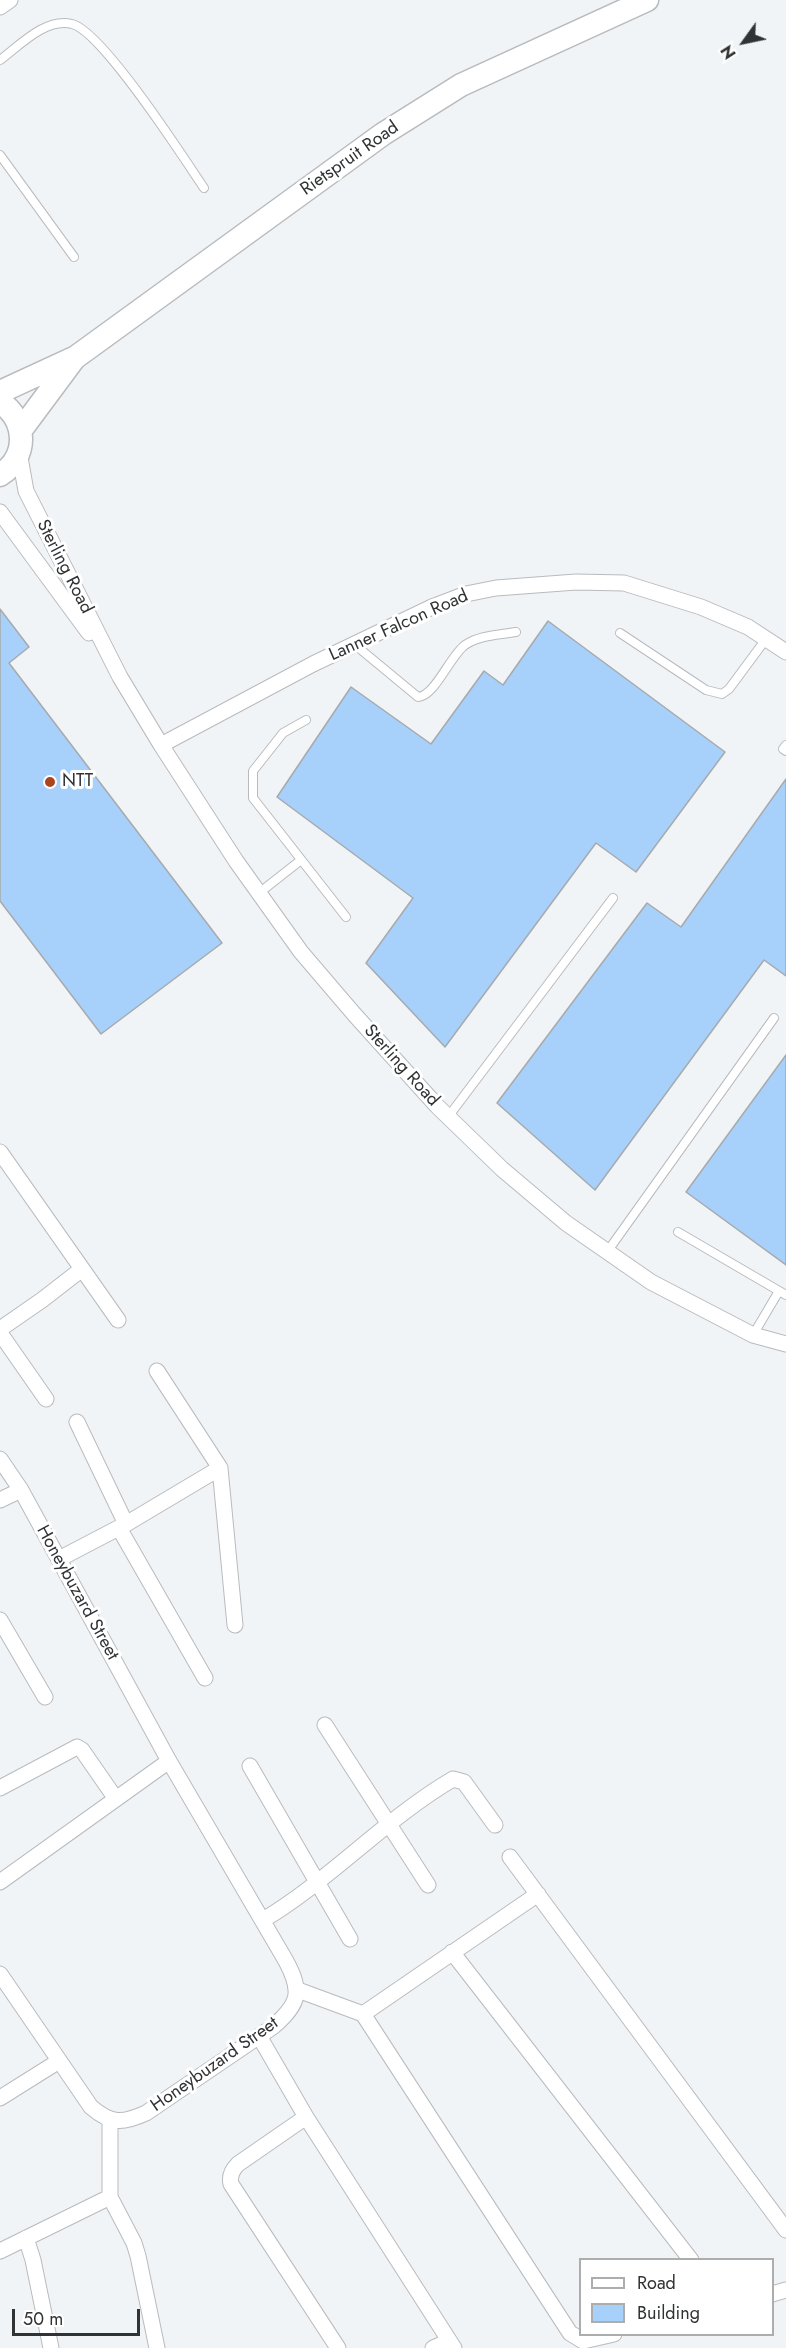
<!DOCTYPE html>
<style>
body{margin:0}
#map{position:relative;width:786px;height:2348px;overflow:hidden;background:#f1f4f7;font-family:Jost,sans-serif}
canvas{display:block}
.legend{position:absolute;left:579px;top:2258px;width:195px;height:78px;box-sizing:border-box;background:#fff;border:2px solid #acadad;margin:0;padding:8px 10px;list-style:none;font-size:18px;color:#303233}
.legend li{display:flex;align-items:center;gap:12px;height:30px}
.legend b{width:30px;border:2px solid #acadad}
.north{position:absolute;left:714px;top:12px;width:60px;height:60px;-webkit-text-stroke:4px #fff;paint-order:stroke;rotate:237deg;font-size:16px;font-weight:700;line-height:24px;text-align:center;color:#303233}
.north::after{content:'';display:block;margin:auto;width:21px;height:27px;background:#303233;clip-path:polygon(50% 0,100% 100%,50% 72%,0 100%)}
.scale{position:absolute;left:12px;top:2309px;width:128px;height:27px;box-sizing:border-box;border:3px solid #303233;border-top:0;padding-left:8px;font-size:18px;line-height:21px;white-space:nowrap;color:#303233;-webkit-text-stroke:4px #fff;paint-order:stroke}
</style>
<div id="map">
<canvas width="786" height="2348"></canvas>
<ul class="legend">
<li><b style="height:8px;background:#fff"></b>Road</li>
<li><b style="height:16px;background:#a7d0fb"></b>Building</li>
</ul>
<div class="north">N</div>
<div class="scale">50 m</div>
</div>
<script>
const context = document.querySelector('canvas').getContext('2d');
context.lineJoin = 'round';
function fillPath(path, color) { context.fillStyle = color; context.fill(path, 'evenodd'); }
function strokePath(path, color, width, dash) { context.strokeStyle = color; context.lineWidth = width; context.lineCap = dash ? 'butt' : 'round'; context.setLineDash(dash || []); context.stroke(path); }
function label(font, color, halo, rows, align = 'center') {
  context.font = font + ' Jost,sans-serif'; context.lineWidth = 6; context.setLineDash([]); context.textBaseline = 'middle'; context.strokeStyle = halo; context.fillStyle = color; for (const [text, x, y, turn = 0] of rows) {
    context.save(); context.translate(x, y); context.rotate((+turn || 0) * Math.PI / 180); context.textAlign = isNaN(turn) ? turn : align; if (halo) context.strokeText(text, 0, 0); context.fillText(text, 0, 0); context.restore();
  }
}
const building = new Path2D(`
 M 0,609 L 29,647 L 9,663 L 222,943 L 101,1034 L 0,901 Z
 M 548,621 L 725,752 L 636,872 L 596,843 L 445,1047 L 366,963 L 413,898 L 277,797 L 351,687 L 431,744 L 484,671 L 503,685 Z
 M 786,779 L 786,976 L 764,960 L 595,1190 L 497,1103 L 647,903 L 681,927 Z
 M 786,1055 L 786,1265 L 686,1192 Z`);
const lane = new Path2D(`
 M 0,60 C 19,46 46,17 72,24 C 102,31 183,157 204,188
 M 0,155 L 74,257
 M 620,633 L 706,690 L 722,694 L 729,689 L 766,639
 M 354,644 L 418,697 C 435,696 450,656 465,645 C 480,635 498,635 516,632
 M 306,720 L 283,733 L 253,771 L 253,798 L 346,917
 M 786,745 L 783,749 L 786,751
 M 259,893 L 301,860
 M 448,1117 L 613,898
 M 678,1232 L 786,1295
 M 607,1252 L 774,1018
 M 753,1335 L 779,1291`);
const street = new Path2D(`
 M 0,7 L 10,0
 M 19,452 L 26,491 L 120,677 L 161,745 L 236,861 L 301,952 L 354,1014 L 437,1106 L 502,1169 L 566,1223 L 651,1282 L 753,1335 L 786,1344
 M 0,512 L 89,633
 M 161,745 L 313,664 L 432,607 L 466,594 L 496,588 L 576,582 L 624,583 L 701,607 L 748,627 L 786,652
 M 0,1152 L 118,1320
 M 0,1329 L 42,1300 L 82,1269
 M 0,1333 L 46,1399
 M 77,1422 L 126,1524
 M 0,1459 L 21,1490 L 169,1761 L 286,1961 C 302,1991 300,2003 274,2026 L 146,2113 C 122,2124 111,2124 91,2107 L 0,1974
 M 220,1468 L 235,1625
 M 0,1500 L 21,1490
 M 119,1528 L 205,1678
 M 59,1559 L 126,1524 L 220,1468 L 157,1371
 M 0,1620 L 45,1697
 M 325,1725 L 428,1885
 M 250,1766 L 350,1939
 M 0,1788 L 77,1747 L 82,1750 L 116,1799
 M 510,1857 L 786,2230
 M 0,1882 L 169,1761
 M 263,1920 C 330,1880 385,1819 453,1779 L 464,1782 L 495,1825
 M 452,1952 L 691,2260
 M 298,1990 L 363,2014 L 538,1894
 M 363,2014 L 570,2333 L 583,2341 L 614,2334
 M 259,2036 L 306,2117 L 454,2348
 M 0,2098 L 59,2061
 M 306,2117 L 238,2164 C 232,2170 229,2176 231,2184 L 338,2348
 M 110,2121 L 110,2197 L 134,2243 L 138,2256 L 157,2348
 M 26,2238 L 33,2260 L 51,2348
 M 0,2251 L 110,2197
 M 772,2294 L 786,2290
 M 433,2348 L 449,2341`);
const secondary = new Path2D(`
 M 0,392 L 76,357 L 383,134 L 461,85 L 647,0
 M 0,402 C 27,420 29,457 0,475
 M 21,430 L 73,360`);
const markers = [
 [50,782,6,"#ab451e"]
];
const streetNames = [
 ["Rietspruit Road",350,159,-35],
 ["Sterling Road",64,567,63],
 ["Lanner Falcon Road",399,626,-24],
 ["Sterling Road",401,1066,48],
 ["Honeybuzard Street",77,1593,61],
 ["Honeybuzard Street",215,2065,-35]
];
const poiNames = [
 ["NTT",62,782]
];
fillPath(building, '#a7d0fb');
strokePath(building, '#a7aaad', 1.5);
strokePath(lane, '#b8bbbe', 10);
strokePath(street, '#b8bbbe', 17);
strokePath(secondary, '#b8bbbe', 25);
strokePath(lane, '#fff', 8);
strokePath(street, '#fff', 15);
strokePath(secondary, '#fff', 22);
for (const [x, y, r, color] of markers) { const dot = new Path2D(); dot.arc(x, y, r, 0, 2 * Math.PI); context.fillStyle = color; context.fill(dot); strokePath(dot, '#fff', 2); }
label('18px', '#303233', '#fff', streetNames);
label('18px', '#303233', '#fff', poiNames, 'left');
</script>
